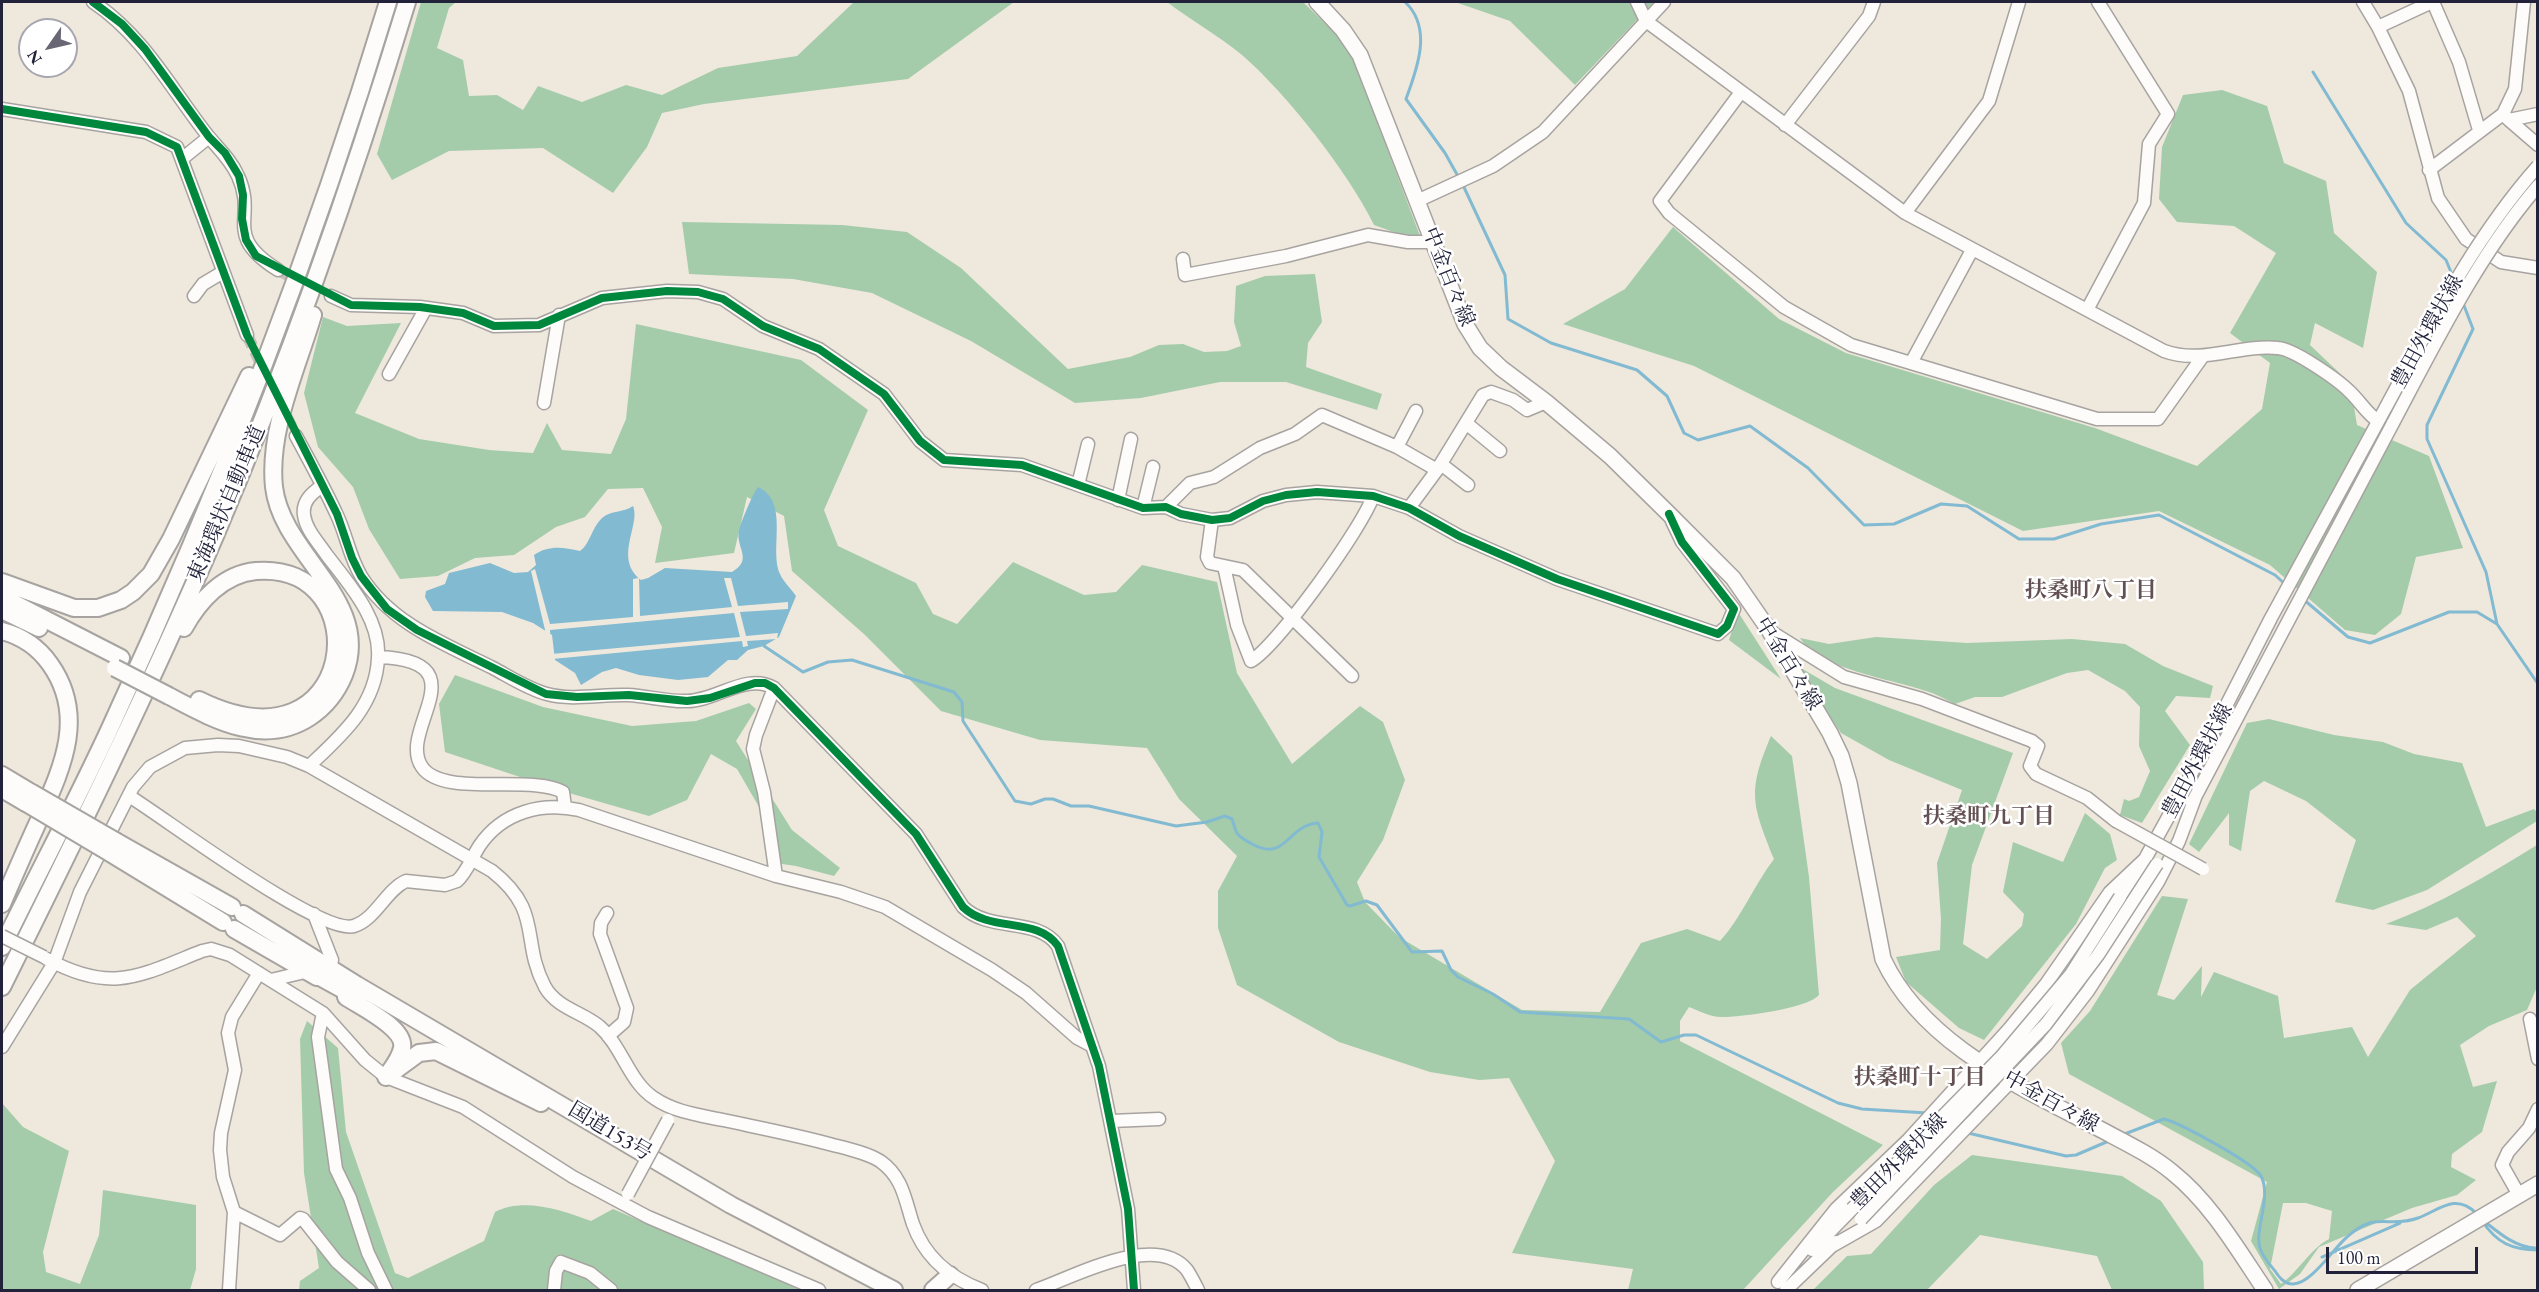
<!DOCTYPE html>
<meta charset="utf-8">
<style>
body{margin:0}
#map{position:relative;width:2539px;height:1292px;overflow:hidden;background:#efe8dd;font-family:"EB Garamond",serif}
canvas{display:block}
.frame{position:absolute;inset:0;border:3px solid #22223b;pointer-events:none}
.north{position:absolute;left:18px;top:18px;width:60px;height:60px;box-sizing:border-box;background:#fff;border:2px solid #a7a7b1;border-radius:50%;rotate:236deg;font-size:16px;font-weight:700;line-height:24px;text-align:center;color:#22223b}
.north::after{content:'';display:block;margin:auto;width:21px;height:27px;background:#6a6774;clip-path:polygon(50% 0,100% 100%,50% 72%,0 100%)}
.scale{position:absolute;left:2326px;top:1247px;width:152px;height:27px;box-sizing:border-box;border:3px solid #22223b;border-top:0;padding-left:8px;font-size:18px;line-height:21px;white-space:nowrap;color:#22223b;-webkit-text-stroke:4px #fff;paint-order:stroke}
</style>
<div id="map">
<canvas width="2539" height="1292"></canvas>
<div class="frame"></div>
<div class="north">N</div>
<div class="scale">100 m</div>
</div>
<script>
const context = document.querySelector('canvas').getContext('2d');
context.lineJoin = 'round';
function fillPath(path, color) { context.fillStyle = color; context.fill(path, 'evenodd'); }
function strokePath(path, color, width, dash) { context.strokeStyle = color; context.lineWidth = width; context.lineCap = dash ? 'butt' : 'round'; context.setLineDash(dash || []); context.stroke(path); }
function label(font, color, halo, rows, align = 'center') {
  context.font = font + ' "EB Garamond","Noto Serif JP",serif'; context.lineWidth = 5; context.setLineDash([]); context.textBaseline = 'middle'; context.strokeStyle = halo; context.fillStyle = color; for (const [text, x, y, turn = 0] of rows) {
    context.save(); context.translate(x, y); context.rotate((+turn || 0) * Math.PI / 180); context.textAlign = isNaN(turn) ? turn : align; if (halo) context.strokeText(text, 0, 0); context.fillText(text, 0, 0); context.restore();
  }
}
const forest = new Path2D(`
 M 421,2 L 456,2 L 449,8 L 437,48 L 463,60 L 469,96 L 497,95 L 523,110 L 538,86 L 582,102 L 626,85 L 662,95 L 718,68 L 797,56 L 854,2 L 1014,2 L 908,79 L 704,104 L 662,113 L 647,147 L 613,193 L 543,148 L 449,151 L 392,180 L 377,154 Z
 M 1167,2 L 1304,3 L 1336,34 L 1354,60 L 1420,236 L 1402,235 L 1374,225 C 1348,172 1287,94 1242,55 C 1219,36 1191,20 1167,2 Z
 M 1455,2 L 1654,2 L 1575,85 L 1510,21 Z
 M 2222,90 L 2267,106 L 2284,163 L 2326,181 L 2334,233 L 2377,272 L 2363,348 L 2315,323 L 2310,345 L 2350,383 L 2357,425 L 2429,456 L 2463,548 L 2416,557 L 2401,614 L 2375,635 L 2345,630 L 2270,565 L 2159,511 L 2023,531 L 1694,366 L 1563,324 L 1625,289 L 1673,227 L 1779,319 L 1846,353 L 2095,428 L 2197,466 L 2262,409 L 2270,363 L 2230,333 L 2276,253 L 2234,226 L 2177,222 L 2159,199 L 2162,147 L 2183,95 Z
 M 682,222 L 842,225 L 907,232 L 961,268 L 1068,369 L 1130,357 L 1159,345 L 1183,344 L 1204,352 L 1227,351 L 1241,346 L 1234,322 L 1236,286 L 1265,276 L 1315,274 L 1322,322 L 1308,343 L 1306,367 L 1382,394 L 1377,410 L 1286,382 L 1220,382 L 1141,398 L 1075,403 L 971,341 L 872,293 L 793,279 L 689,274 Z
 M 323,317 L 347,326 L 401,323 L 355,413 L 419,439 L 489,450 L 533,453 L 547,423 L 562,450 L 611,454 L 626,419 L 636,324 L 801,360 L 868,410 L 824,510 L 838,546 L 916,583 L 933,614 L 957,624 L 1013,562 L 1084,595 L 1116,592 L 1142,565 L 1217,582 L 1237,673 L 1292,764 L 1360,706 L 1383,722 L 1405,780 L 1383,840 L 1357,882 L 1365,902 L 1399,937 L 1522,1010 L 1600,1012 L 1641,943 L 1687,929 L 1720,941 C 1742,917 1754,885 1774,859 C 1752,804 1747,792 1771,736 L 1792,756 L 1809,877 L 1819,995 C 1807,1009 1741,1017 1721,1017 C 1711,1017 1699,1011 1689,1007 L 1680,1021 L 1680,1041 L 1883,1145 L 1833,1192 L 1743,1290 L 1628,1290 L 1633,1269 L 1512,1253 L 1555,1161 L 1509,1078 L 1479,1080 L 1430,1072 L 1339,1042 L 1237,985 L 1218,928 L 1218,891 L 1237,856 L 1179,799 L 1147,748 L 1040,740 L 941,711 L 864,634 L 792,571 L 784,516 L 747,497 L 734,553 L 655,563 L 662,527 L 643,488 L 608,489 L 585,517 L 556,527 L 514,555 L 475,558 L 438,576 L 400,579 L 369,529 L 353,487 L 318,447 L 304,393 Z
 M 1738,612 L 1781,679 L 1729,640 Z
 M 1876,637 L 1967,643 L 2072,639 L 2125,644 L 2163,666 L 2213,686 L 2210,698 L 2176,696 L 2165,711 L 2190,745 L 2142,823 L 2120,815 L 2124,799 L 2129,801 L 2139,797 L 2150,771 L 2139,746 L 2140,707 L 2125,691 L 2088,670 L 2067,673 L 2002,697 L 1975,697 L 1955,704 C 1945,699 1936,694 1926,691 C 1892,679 1818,669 1800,638 L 1829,644 Z
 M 1794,664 L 1835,688 L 2013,753 L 1972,865 L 1963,944 L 1987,959 L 2022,926 L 2024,914 L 2003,892 L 2013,842 L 2063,862 L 2085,813 L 2110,834 L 2117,860 L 2105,868 L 2076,924 L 1984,1040 L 1959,1028 L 1906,982 L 1896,957 L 1940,950 L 1941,919 L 1937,863 L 1962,790 L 1889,760 L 1841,733 Z
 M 455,675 L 543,707 L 632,726 L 696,721 L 749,703 L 756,709 L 736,741 L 792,830 L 840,868 L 834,876 L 796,866 L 768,862 L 766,819 L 737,769 L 711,754 L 687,800 L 649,816 L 562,791 L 445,752 L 439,704 Z
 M 2269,719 L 2334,735 L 2383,742 L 2414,754 L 2462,763 L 2486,827 L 2534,809 L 2537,812 L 2537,821 L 2427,890 L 2373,910 L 2335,902 L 2356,840 L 2306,801 L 2264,781 L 2250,791 L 2241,851 L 2229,845 L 2229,813 L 2199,852 L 2189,844 L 2247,723 Z
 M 2537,845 L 2537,987 L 2527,1010 L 2489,1026 L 2460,1045 L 2473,1087 L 2497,1081 L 2482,1132 L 2452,1154 L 2451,1167 L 2476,1180 L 2457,1195 L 2412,1208 L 2319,1247 L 2300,1274 L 2279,1289 L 2251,1241 L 2267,1182 L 2069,1074 L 2061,1043 L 2090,1011 L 2162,896 L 2188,899 L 2157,995 L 2174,1000 L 2202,966 L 2201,997 L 2214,972 L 2278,996 L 2284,1038 L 2352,1027 L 2368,1057 L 2410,990 L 2476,936 L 2457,917 L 2426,930 L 2386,924 C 2440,904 2488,875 2537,845 ZM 2283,1203 L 2306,1203 L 2332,1211 L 2329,1239 C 2310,1249 2299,1271 2281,1284 L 2270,1269 Z
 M 307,1021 L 338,1048 L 346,1132 L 395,1273 L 408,1278 L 484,1241 L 495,1212 C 523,1197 562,1210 591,1221 L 613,1209 L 801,1290 L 299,1290 L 300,1281 L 319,1268 L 304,1173 L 300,1039 Z
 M 2,1103 L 23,1127 L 69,1151 L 43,1252 L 46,1272 L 80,1284 L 99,1235 L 103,1190 L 196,1205 L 196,1269 L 190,1290 L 2,1290 Z
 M 1972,1155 L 2122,1176 L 2161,1201 L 2203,1262 L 2204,1290 L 2112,1290 L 2097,1256 L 1980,1235 L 1927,1290 L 1813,1290 L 1847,1256 L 1871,1254 L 1934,1185 Z`);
const water = new Path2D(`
 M 758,487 C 790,502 769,549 780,574 C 783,581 791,589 796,596 L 779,637 L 764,646 L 748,650 L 737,660 L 728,660 L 708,677 L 678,680 L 639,675 L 616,668 L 602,672 L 581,685 L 575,673 L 555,660 L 552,635 L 533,623 L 502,612 L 433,611 L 425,597 L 426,591 L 445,584 L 449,573 L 490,563 L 514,573 L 528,572 L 536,565 L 534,555 C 548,545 563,547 580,551 C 590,544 592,527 602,518 C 611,510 623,513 633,506 C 641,525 613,558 641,580 L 648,578 L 665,568 L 732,572 C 754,559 735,548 739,530 C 741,522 753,493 758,487 Z`);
const pier = new Path2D(`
 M 535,569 L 550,624 L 633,617 L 633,579 L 639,578 L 640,616 L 732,607 L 724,578 L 731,578 L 738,606 L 788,602 L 788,609 L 740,612 L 746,636 L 778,633 L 777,639 L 747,641 L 748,646 L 743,647 L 742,641 L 552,659 L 549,637 L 546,634 L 531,571 ZM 734,613 L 740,637 L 551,654 L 550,630 Z`);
const stream = new Path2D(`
 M 1405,2 C 1433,28 1417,69 1406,99 L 1445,153 L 1459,178
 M 2313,72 L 2406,223 L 2446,260 L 2453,277
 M 1462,183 L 1505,275 L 1508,319 L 1551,343 L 1637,370 L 1667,396 L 1684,433 L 1698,440 L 1750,426 L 1808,468 L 1864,525 L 1894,524 L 1941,504 L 1967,506 L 2019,539 L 2054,539 L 2101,524 L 2159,515 L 2275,575 L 2286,585
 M 2463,303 L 2473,329 L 2427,425 L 2427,439 L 2486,572 L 2497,624
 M 2303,599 L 2348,637 L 2370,643 L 2449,612 L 2477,612 L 2497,624 L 2538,684
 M 764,646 L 803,672 L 828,662 L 852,660 L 954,692 L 962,702 L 963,721 L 1015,801 L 1031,804 L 1045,799 L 1053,799 L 1071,806 L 1089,806 L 1176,826 L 1207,822 L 1225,816 L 1232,819 C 1234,824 1234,828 1237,833 C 1240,838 1247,841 1252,844 C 1286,863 1287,825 1318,823 L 1322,832 L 1319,857 L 1347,905 L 1350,906 L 1366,901 L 1377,905 L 1412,952 L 1442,951 L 1451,970 L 1458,977 L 1493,994 L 1520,1012 L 1629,1019 L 1661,1042 L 1684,1035 L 1696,1035 L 1838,1103 L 1862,1109 L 1927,1113
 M 1968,1133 L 2066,1156 L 2076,1155 L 2111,1140
 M 2122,1135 L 2164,1119 C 2180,1123 2254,1163 2261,1176 C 2272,1196 2254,1231 2260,1248 C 2262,1256 2270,1265 2275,1271 C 2279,1277 2284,1284 2293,1284 C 2311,1284 2333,1249 2347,1237 C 2377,1210 2387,1229 2418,1218 C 2438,1211 2455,1192 2476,1213
 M 2482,1221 C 2497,1243 2512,1250 2538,1250
 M 2484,1221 C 2499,1233 2515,1247 2535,1248
 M 2322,1257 L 2400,1223`);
const minorTunnel = new Path2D(`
 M 278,270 L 331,296
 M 247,335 L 296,436`);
const minor = new Path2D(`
 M 93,2 C 144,36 171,89 208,136 C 219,149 231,160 238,176 C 258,219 221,234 278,270
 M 1637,2 L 1646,21 L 1905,213 L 2164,351 C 2203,365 2239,344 2278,348 C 2294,349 2338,380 2349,391 C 2360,401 2366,413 2378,421
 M 2363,2 L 2378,27 L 2409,91 L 2438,198 L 2466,239 L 2501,262 L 2538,268
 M 2433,2 L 2459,62 L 2479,130
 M 2378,27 L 2432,2
 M 1741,92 L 1660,201 L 1669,213 L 1784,307 L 1851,345 L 2097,419 L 2158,419 L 2203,356
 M 2,109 L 146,132 L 177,147 L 247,335
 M 2506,117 L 2509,120 L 2538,114
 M 2509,120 L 2538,145
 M 1785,125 L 1869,16 L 1874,2
 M 183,158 L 209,137
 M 2429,170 L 2503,114 L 2515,89 L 2524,2
 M 1417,201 L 1493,166 L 1543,132 L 1664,2
 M 1905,213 L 1989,101 L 2019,2
 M 1183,259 L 1185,275 L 1286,256 L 1368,235 L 1408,242 L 1432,242
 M 194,296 L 203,284 L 223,272
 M 331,296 L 351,305 L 420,307 L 463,313 L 494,326 L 539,325 L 602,298 L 667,291 L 698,292 L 723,299 L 763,326 L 819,349 L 884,394 L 920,441 L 944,460 L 1022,465 L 1143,508 L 1166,507 L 1181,514 L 1212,520 L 1230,518 L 1263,501 L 1286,495 L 1317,492 L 1373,496 L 1409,508 L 1459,536 L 1557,579 L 1718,634 L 1727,626 L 1734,609 L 1682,542 L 1672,521
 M 2087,310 L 2144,203 L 2149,144 L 2168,114 L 2098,2
 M 1911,363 L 1972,250
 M 389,374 L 426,308
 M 544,403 L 559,315
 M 1466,423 L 1500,451
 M 296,436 C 310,462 324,487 336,513 C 346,533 349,556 361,576 C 391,624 445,644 493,668 C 510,677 528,689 547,694 C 573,701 602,694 628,695 C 648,696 668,702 687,701 C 716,701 747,672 774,688 L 916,834 L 963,907 C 990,933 1037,916 1058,946 L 1099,1066 L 1128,1209 L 1134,1290
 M 1397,447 L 1416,411
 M 1441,464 L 1468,485
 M 1078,485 L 1088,444
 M 1118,500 L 1131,439
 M 1166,507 L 1190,483 L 1214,477 L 1260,448 L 1295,434 L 1322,415 L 1397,447 L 1437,470
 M 1143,508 L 1153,467
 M 1409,508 L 1437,470 L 1483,395 L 1491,392 L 1513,400 L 1527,410 L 1546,402
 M 1212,520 L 1207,557 L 1210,563 L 1243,570 L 1352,676
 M 1224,566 L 1237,625 L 1251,661 C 1277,646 1363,527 1373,496
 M 1770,631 L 1844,677 L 1922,699 L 2032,741 L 2038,746 L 2030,766 L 2036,774 L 2087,798 L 2116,821
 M 379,657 C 483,661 396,730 422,767 C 443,798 531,774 563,792 L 565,807
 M 774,688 L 756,735 L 753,749 L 764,792 L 776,876
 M 309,766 C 341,736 376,706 378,658 C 381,619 348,583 326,554 C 318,542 306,530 304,515 C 302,501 312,493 322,486
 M 129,796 C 165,818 321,936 354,926 C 376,919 386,890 406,881 L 445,885 L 457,881 C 467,872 472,857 480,845 C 503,812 541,802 579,810 L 776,876 L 841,892 L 885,907 L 992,970 L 1026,993 L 1077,1038 L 1092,1046
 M 2192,803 L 2393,423
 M 2120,897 L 2145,859 L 2182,792 L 2271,618 L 2386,407
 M 607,913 L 601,923 L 600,934 L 627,1008 L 624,1022 L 608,1036
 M 314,914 L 332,960 L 330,969
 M 47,959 C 112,994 139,976 202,951 L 211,949 L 230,955 L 323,1013 L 365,1060 L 386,1077 L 463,1107 L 573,1177 L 648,1217 L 819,1290
 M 271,980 L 309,971
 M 323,1013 L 318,1037 L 336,1169 L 350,1198 L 368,1253 L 386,1290
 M 2530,1019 L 2538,1059
 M 2,1047 L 54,963 L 80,892 L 133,787 L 150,767 L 185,748 L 218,745 L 239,746 L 287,757 L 309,766 L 492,871 C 544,912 520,940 545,987 C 557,1008 582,1012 599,1026 C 622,1046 629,1082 654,1098 C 674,1112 699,1115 723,1120 C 760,1128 797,1135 833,1145 C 849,1149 867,1153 880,1161 C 903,1177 905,1200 913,1224 C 925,1258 950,1278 982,1290
 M 1111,1121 L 1159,1119
 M 2519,1195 L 2502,1165 L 2508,1152 L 2529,1128 L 2538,1109
 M 234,1212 L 280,1235 L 300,1218 L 303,1219 L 337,1262 L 369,1290
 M 1832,1246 L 1876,1221 L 2047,1044 L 2088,991 L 2158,882 L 2179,841 L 2195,798
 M 1812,1250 L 1852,1209
 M 1778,1282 L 1836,1209 L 1908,1140 L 2009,1029 L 2046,984 L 2110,892 L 2145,859
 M 229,1290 L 234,1212 L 223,1177 L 220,1150 L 221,1133 L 235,1070 L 228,1033 L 232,1017 L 259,973
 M 554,1290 L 556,1271 L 561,1262 L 590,1273 L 611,1290
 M 1036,1290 C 1072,1278 1155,1231 1187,1270 C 1191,1276 1195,1284 1198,1290
 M 1786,1290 L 1836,1242`);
const major = new Path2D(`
 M 1317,2 L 1343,30 L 1360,55 L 1465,324 L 1480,348 L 1501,368 L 1546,402 L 1610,456 L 1669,514 L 1733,578 L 1769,630 L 1830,733 L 1841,756 L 1849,783 L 1883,959 C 1923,1044 2019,1086 2098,1128 C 2122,1141 2150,1154 2172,1172 C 2211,1203 2238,1250 2265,1290
 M 2358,1290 L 2538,1184`);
const highway = new Path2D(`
 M 2,582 L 74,608 L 98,608 L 121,600 L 133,592 L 151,574 L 171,539 L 249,376
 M 2,597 L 121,658
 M 2,610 L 39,628
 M 184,628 C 199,601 223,574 256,571 C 380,561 359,779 199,700
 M 2,631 C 21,636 38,647 50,664 C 87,716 62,768 39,820 C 26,848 14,876 2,904
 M 169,696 C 213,719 263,748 310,717 C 325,707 337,692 344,675 C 374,600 282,556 274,487 C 268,430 297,369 313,315
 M 2,775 L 32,793
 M 2,789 L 26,803
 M 117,842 L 232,907
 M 110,853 L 223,922
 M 243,914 L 357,985 L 731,1205 L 894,1290
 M 234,929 L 317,977
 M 2,947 C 38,873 77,800 111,726 C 220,491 313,250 388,2
 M 309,971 L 358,998
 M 2,987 C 76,838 149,689 215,536 C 289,362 352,183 407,2
 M 346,997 C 361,1007 406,1028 402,1048 C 400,1059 392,1068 386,1077
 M 393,1072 L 419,1053 L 436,1051 L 541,1103
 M 933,1290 L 950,1275`);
const minorBridge = new Path2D(`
 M 2386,407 C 2431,324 2474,238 2538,166
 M 2393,423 C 2435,344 2479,254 2538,186
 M 2116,821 L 2203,869
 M 2,936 L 44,957
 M 628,1194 L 668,1120
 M 1852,1209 L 2001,1057 L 2071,974 L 2120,897
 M 1861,1219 L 2046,1024 L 2098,955 L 2157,864`);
const highwayBridge = new Path2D(`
 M 115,668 L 169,696
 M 32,793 L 117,842
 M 26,803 L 110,853`);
const cycleway = new Path2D(`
 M 93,2 L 122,24 L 145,49 L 209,137 L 225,153 L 239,176 L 243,195 L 242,219 L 246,240 L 256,256 L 351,305 L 420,307 L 463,313 L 494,326 L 539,325 L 602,298 L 667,291 L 698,292 L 723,299 L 763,326 L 819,349 L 884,394 L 920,441 L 944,460 L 1022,465 L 1143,508 L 1166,507 L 1181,514 L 1212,520 L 1230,518 L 1263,501 L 1286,495 L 1317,492 L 1373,496 L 1409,508 L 1459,536 L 1557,579 L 1718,634 L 1727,626 L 1734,609 L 1682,542 L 1669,514
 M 2,109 L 146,132 L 177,147 L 247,335 L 337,514 L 352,558 L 361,576 L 387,609 L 417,630 L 546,694 L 577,697 L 629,695 L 687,701 L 710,698 L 755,683 L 765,683 L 774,688 L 916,834 L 963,907 C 990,933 1037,916 1058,946 L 1099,1066 L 1128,1209 L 1134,1290`);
const streetNames = [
 ["中金百々線",1448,277,68],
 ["豊田外環状線",2428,332,-61],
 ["東海環状自動車道",227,504,-67],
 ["中金百々線",1788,664,58],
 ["豊田外環状線",2198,761,-62],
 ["中金百々線",2051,1102,29],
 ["国道153号",610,1132,31],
 ["豊田外環状線",1899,1162,-45]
];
const neighbourhoodNames = [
 ["扶桑町八丁目",2091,591],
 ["扶桑町九丁目",1989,817],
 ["扶桑町十丁目",1920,1078]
];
fillPath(forest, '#a4ccaa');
fillPath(water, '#82bad2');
fillPath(pier, '#efe8dd');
strokePath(stream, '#82bad2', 3);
strokePath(minorTunnel, '#c6c0bd', 12, [12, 6]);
strokePath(minor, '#a7a3a0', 15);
strokePath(major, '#a7a3a0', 18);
strokePath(highway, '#a7a3a0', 20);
strokePath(minor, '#fdfcfa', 12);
strokePath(major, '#fdfcfa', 15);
strokePath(highway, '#fdfcfa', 16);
strokePath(minorBridge, '#a7a3a0', 15, []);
strokePath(highwayBridge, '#a7a3a0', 20, []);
strokePath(minorBridge, '#fdfcfa', 12);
strokePath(highwayBridge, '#fdfcfa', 16);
strokePath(cycleway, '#00873e', 8);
label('21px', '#22223b', '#fff', streetNames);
label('bold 22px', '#635052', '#fff', neighbourhoodNames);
</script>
